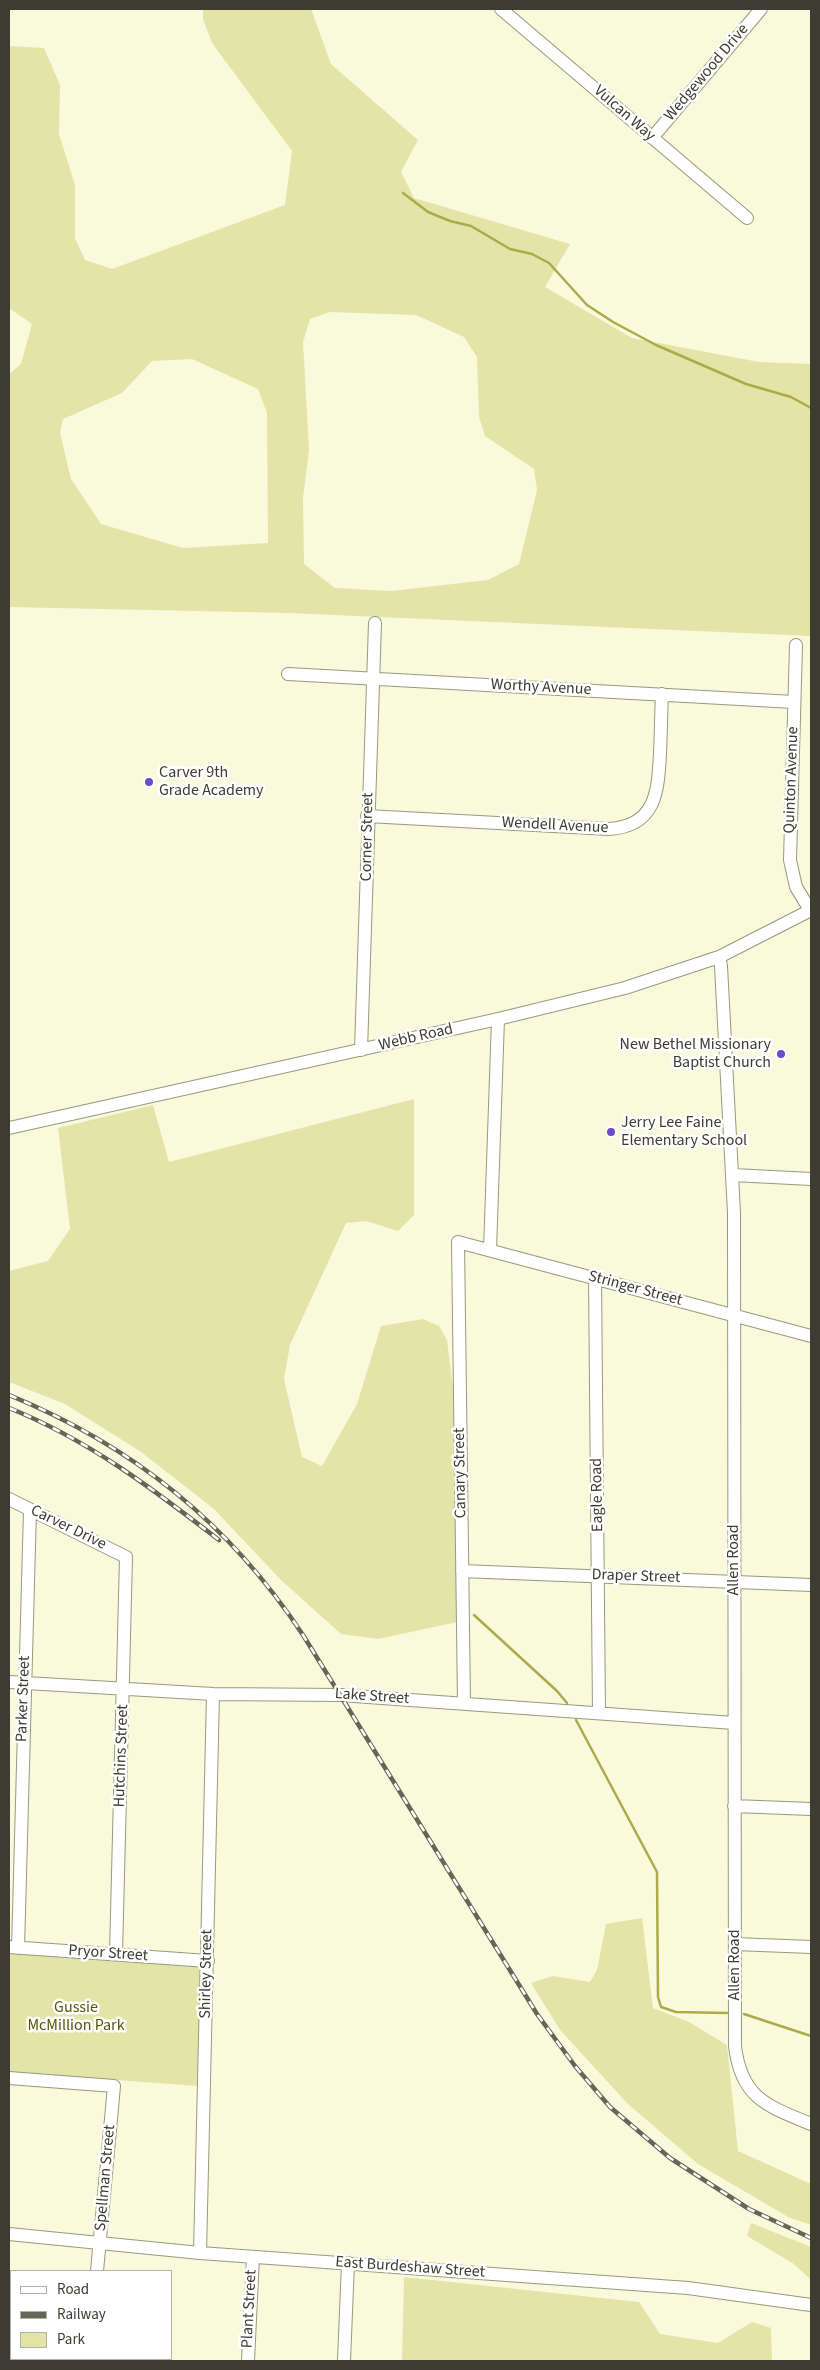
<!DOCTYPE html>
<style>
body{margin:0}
#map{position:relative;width:820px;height:2370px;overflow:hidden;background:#f9fadc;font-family:"Source Sans 3",sans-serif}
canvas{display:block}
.frame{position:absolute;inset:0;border:10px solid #3c3c30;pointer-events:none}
.legend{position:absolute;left:10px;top:2270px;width:162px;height:90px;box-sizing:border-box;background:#fff;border:1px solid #b1b1ac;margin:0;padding:6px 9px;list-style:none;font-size:15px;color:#3c3c30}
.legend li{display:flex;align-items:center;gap:10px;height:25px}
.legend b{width:25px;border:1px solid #b1b1ac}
</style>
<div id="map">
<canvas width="820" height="2370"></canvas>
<div class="frame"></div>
<ul class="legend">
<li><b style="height:6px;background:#fff"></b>Road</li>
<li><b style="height:6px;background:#666656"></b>Railway</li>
<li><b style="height:14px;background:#e3e4a8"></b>Park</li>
</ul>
</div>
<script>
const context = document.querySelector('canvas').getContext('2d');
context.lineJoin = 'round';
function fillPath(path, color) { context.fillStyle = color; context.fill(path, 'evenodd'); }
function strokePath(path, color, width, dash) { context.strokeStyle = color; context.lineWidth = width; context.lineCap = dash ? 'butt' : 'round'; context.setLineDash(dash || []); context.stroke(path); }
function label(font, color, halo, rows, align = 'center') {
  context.font = font + ' "Source Sans 3",sans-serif'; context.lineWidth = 5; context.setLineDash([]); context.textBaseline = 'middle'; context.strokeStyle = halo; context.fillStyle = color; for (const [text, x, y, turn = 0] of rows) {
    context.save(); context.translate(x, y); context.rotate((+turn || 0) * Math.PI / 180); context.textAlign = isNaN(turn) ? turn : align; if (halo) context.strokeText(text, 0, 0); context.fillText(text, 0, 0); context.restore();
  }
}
const green = new Path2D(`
 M 203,9 L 311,9 L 331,64 L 418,140 L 401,172 L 414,198 L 570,244 L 545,287 L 632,338 L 759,362 L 811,364 L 811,636 L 289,613 L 9,607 L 9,374 L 21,364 L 32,324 L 9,308 L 9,46 L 44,48 L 60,85 L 59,134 L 75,185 L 75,238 L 85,260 L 112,269 L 285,205 L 292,151 L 212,43 L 203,19 ZM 330,312 L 416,315 L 464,337 L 477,357 L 479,417 L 485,436 L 534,469 L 537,490 L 519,564 L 488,580 L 391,591 L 335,588 L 304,564 L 303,498 L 309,450 L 303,342 L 310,319 ZM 192,359 L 258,389 L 267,413 L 268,543 L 183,548 L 101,524 L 71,479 L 60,433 L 63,419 L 122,393 L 152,361 Z
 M 414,1099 L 414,1215 L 398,1231 L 366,1221 L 346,1223 L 290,1345 L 284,1379 L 302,1457 L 322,1466 L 357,1404 L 381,1326 L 423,1319 L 439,1326 L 447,1340 L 453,1388 L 457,1622 L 378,1639 L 341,1634 L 281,1580 L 214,1509 L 141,1452 L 65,1404 L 9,1382 L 9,1271 L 48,1261 L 70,1229 L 58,1128 L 153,1105 L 169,1162 Z
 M 642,1918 L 653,2008 L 689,2022 L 727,2045 L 738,2151 L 811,2184 L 811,2225 L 788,2217 L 698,2164 L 628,2104 L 560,2030 L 531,1983 L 553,1976 L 590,1982 L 597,1970 L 606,1924 Z
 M 9,1952 L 197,1965 L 202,1970 L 197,2086 L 9,2072 Z
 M 751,2223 L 811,2247 L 811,2280 L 794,2264 L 747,2236 Z
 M 404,2277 L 639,2302 L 660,2334 L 718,2343 L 752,2322 L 771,2328 L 772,2361 L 402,2361 Z`);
const stream = new Path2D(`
 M 403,193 L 428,212 L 450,221 L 471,226 L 510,249 L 532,254 L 549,263 L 587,305 L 613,322 L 656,345 L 746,384 L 791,397 L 811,408
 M 474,1615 L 557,1691 L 567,1703
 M 576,1720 L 657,1872 L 658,1997 L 661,2007 L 676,2012 L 727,2013
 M 744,2014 L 811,2036`);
const minor = new Path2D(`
 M 501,9 L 747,218
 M 652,138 L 761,9
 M 796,645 L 790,860 L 796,887 L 810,910
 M 288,674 L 794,702
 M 367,816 L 609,829 C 657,826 658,790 660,753 C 661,733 661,714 662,694
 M 719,957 L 721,966 L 734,1213 L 735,2046 C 741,2098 767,2106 811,2124
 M 361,1050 L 375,623
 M 9,1128 L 498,1019 L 625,988 L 719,957 L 811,910
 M 733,1175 L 811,1179
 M 490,1250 L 498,1019
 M 595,1278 L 599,1713
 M 9,1499 L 126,1557 L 116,1954
 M 462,1571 L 811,1585
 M 9,1682 L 213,1694 L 340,1695 L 734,1723
 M 464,1703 L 458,1242 L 811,1336
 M 734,1806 L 811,1809
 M 735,1944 L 811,1947
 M 9,1947 L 208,1961
 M 18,1948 L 30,1510
 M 9,2078 L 114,2086 L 97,2271
 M 9,2234 L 200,2253 L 688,2288 L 811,2305
 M 200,2253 L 213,1694
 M 88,2361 L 88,2359
 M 248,2361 L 253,2257
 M 344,2361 L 348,2263`);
const rail = new Path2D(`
 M 9,1395 C 133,1446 229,1523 303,1635 L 537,2014 L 575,2066 L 610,2107 L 670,2158 L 749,2209 L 811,2238
 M 9,1408 C 87,1439 153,1489 219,1540`);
const markers = [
 [149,782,5,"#6d4cc5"],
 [781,1054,5,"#6d4cc5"],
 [611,1132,5,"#6d4cc5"]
];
const streetNames = [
 ["Wedgewood Drive",707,73,-50],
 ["Vulcan Way",624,114,41],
 ["Worthy Avenue",541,688,3],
 ["Quinton Avenue",792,780,-88],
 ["Wendell Avenue",555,826,3],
 ["Corner Street",368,837,-89],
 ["Webb Road",416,1038,-13],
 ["Stringer Street",635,1289,15],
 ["Canary Street",461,1473,-91],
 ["Eagle Road",598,1495,-91],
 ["Carver Drive",68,1528,26],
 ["Allen Road",734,1560,-90],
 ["Draper Street",636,1577,2],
 ["Lake Street",372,1697,4],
 ["Parker Street",24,1699,-88],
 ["Hutchins Street",122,1756,-88],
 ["Pryor Street",108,1954,4],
 ["Allen Road",735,1965,-90],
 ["Shirley Street",207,1974,-89],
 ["Spellman Street",106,2178,-85],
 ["East Burdeshaw Street",410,2268,4],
 ["Plant Street",250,2309,-87]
];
const poiNames = [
 ["Carver 9th",159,773],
 ["Grade Academy",159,791],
 ["New Bethel Missionary",771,1045,"right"],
 ["Baptist Church",771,1063,"right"],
 ["Jerry Lee Faine",621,1123],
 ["Elementary School",621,1141]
];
const parkNames = [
 ["Gussie",76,2008],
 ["McMillion Park",76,2026]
];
fillPath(green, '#e3e4a8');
strokePath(stream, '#acaa49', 2.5);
strokePath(minor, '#98987d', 14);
strokePath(minor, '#fff', 12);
strokePath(rail, '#666656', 4.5);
strokePath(rail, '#fff', 2.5, [8]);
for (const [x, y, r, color] of markers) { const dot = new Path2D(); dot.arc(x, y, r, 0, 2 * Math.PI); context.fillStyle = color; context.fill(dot); strokePath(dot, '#fff', 2); }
label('16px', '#3c3c30', '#fff', streetNames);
label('16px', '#3c3c30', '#fff', poiNames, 'left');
label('16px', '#57550b', '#fff', parkNames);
</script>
